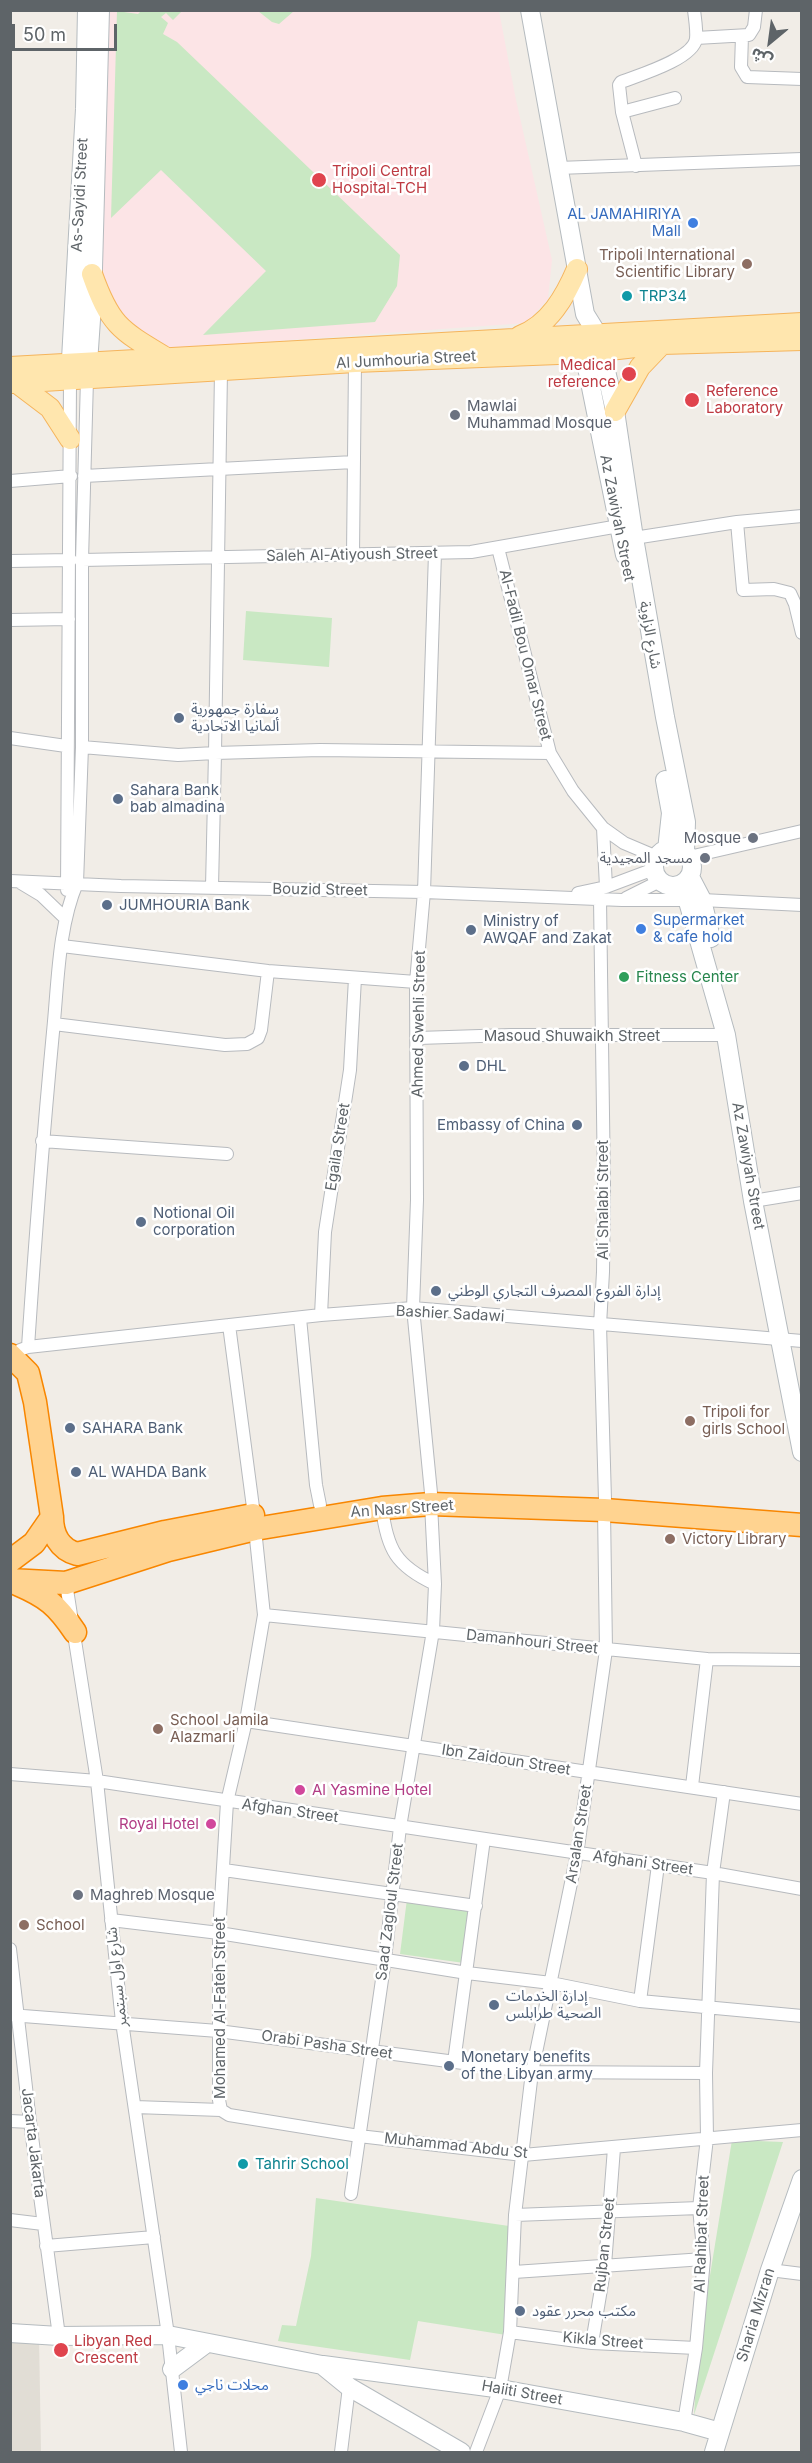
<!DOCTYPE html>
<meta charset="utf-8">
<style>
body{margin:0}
#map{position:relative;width:812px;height:2463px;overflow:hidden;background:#f1ede7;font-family:Inter,"Noto Sans Arabic",sans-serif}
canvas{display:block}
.frame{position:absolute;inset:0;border:12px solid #5e6468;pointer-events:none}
.north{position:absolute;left:740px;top:12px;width:60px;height:60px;-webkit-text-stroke:4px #fff;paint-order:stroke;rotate:209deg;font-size:16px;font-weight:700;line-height:24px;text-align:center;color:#5e6468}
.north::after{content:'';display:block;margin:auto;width:21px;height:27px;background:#5e6468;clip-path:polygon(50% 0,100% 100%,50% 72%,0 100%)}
.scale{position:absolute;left:12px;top:24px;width:105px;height:27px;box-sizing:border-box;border:3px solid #5e6468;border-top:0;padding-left:8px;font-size:18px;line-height:21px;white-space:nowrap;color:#5e6468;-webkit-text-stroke:4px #fff;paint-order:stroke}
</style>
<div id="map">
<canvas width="812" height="2463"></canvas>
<div class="frame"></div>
<div class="north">ش</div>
<div class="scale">50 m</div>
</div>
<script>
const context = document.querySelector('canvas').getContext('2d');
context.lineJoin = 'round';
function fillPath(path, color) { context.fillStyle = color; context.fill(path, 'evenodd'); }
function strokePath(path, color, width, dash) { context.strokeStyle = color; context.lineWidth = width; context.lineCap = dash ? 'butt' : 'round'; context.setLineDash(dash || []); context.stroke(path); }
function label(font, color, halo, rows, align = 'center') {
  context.font = font + ' Inter,"Noto Sans Arabic",sans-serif'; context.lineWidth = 5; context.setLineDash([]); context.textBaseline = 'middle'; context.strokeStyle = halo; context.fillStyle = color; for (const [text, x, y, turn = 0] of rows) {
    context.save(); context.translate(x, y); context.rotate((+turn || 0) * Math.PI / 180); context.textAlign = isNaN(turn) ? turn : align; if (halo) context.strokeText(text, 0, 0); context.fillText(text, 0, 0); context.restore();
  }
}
const education = new Path2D(`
 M 10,2336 L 39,2336 L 41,2452 L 11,2452 Z`);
const medical = new Path2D(`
 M 109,10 L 499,11 L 516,100 L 552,260 L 548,299 L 526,323 L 164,349 L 117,317 L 101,272 Z`);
const green = new Path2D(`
 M 117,11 L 138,14 L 141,11 L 182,11 L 173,20 L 166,13 L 161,17 L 168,23 L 163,34 L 177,42 L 400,255 L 397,286 L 375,322 L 203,335 L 266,271 L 161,170 L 111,218 Z
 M 258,11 L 294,11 L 279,24 L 272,22 Z
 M 246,611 L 332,618 L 329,667 L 243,660 Z
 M 407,1899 L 472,1908 L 464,1963 L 400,1954 Z
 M 732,2140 L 783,2142 L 694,2415 L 698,2349 Z
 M 316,2198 L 509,2226 L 506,2335 L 418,2321 L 410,2360 L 278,2341 L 282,2325 L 296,2326 L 311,2256 Z`);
const street = new Path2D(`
 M 742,36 L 741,67 L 747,77 L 802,79
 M 696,38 L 749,35 L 754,27 L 756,10
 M 622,112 L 675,98
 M 636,166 L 622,112 L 619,85 L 621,82 C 639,75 693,59 696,39 C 697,30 695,19 694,10
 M 558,168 L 802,159
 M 221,371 L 215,753 L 320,750 L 550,753
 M 84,476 L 354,462
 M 10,481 L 71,476
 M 737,522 L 743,590 L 774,589 L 790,593 L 795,604 L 802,633
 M 634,538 L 737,522 L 802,516
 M 498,548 L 550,753 L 573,791 L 603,828 L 624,843 L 657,857
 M 353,555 L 355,362
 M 82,560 L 471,552 L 619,526
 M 10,561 L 71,560
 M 10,620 L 69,619
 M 10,738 L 66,746
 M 82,747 L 178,755 L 215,753 L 212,887
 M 603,828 L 606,887
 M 689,857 L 802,831
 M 10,881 L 121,886 L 424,892 L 622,900 L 702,900 L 802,905
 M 21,883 L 41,895 L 66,919
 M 67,890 L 70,380
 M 578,893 L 606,887 L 654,869
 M 626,898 L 660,881
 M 600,899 L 604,1185 L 603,1272 L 600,1325 L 605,1500
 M 62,946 L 268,971 L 416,982
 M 54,1024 L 225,1045 L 247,1044 L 258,1038 L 261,1030 L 268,971
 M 418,1038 L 511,1035 L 726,1035
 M 42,1141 L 227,1154
 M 753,1201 L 802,1193
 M 321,1315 L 325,1232 L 350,1070 L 355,978
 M 300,1318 L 316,1485 L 320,1505
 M 229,1325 L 254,1515
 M 28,1347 C 35,1242 43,1137 53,1032 C 58,983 58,928 77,883 L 82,747 L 82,560 L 87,379
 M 20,1350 L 28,1347 L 321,1315 L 413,1308 L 802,1341
 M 431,1493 L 413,1308 L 417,1200 L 416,982 L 424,892 L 435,553
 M 382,1508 C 387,1549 396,1566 435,1584
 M 66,1583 L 97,1781 L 122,2022 L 168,2335 L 181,2452
 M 264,1615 L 707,1659 L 802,1660
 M 246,1721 L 802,1804
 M 10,1774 L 97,1781 L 713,1873 L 802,1889
 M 692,1786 L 707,1659
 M 224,1870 L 476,1906
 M 111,1920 L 219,1933 L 467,1973 L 551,1983 L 640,2001 L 802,2016
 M 10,1949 L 30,2122 L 59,2336
 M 640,2001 L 658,1865
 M 10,2015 L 218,2031 L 532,2072 L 706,2073
 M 454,2062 L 484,1839
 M 135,2107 L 221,2110
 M 221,2110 L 229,2115 L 359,2136 L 523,2155 L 802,2130
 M 221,2110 L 219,2100 L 219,1933 L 227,1802 L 246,1721 L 264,1615 L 255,1529
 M 10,2121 L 30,2122
 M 351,2194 L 385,1959 L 400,1827 L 433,1631 L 435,1584 L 431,1504
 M 515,2215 L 699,2208
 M 10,2220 L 43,2224
 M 46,2246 L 154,2237
 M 770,2270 L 802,2274
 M 514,2272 L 704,2259
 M 510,2332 L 592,2343 L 696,2348
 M 592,2343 L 605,2265 L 614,2148
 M 684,2422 L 696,2348 L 704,2259 L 699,2208 L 707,2138 L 706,2073 L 713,1873 L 724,1792
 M 341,2452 L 349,2387
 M 476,2452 L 500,2389 L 510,2332 L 515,2215 L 532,2072 L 577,1854 L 606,1650 L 604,1510`);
const secondary = new Path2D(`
 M 530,10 L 585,314 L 598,335 L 615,411 L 634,538 L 665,717 L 686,822 L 685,852
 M 581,338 L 625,555
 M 70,377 L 85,109 L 87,10
 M 87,378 L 92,305 L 100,10
 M 665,780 L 671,813 L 667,850
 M654 867a19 19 0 1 1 38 0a19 19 0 1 1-38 0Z
 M 690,877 L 702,900 L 711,938
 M 683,884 L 726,1035 L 753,1201 L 802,1452
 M 10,2333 L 59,2336 L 168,2335 L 322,2365 L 349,2387 L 461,2452
 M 323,2365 L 495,2388 L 684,2422 L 720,2432
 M 172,2369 L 207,2343
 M 714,2452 L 770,2270 L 802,2179`);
const primary = new Path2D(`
 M 92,274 C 110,325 120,330 165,357
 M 520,336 C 549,325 565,297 577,269
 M 10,367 L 802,323
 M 10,383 L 355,362 L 583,353 L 662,344 L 802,340
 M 17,383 L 50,408 L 70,439
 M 615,411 L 640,367 L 662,344`);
const highway = new Path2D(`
 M 10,1355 L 28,1373 L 35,1402 L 52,1517 L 34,1543 L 10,1561
 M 52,1517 C 52,1534 59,1549 77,1554 L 165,1532 L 253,1515
 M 10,1580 L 66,1583 L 168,1550 L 255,1529 L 382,1508 L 431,1504 L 604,1510 L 802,1525
 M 17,1584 C 47,1597 57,1605 75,1632`);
const markers = [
 [319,180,8,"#e0444e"],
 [693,223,6,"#3f7fe0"],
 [747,264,6,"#8d6e63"],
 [627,296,6,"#0f9aa8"],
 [629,374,8,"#e0444e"],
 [692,400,8,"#e0444e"],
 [455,415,6,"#6b7280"],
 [179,718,6,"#5c6f8a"],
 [118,799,6,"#5c6f8a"],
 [753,838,6,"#6b7280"],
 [705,858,6,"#6b7280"],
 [107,905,6,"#5c6f8a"],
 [641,929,6,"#3f7fe0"],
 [471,930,6,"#5c6f8a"],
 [624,977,6,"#2e9e5b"],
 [464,1066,6,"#5c6f8a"],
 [577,1125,6,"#5c6f8a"],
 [141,1222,6,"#5c6f8a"],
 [436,1291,6,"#5c6f8a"],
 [690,1421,6,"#8d6e63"],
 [70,1428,6,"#5c6f8a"],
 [76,1472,6,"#5c6f8a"],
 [670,1539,6,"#8d6e63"],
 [158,1729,6,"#8d6e63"],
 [300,1790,6,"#d1479c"],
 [211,1824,6,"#d1479c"],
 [78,1895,6,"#6b7280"],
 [24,1925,6,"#8d6e63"],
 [494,2005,6,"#5c6f8a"],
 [449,2066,6,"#5c6f8a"],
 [243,2164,6,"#0f9aa8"],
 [520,2311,6,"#5c6f8a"],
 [61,2350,8,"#e0444e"],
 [183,2385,6,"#3f7fe0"]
];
const healthNames = [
 ["Tripoli Central",332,171],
 ["Hospital-TCH",332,188],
 ["Medical",616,365,"right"],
 ["reference",616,382,"right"],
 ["Reference",706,391],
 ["Laboratory",706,408],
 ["Libyan Red",74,2341],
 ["Crescent",74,2358]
];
const streetNames = [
 ["As-Sayidi Street",80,195,-87],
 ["Al Jumhouria Street",406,360,-3],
 ["Az Zawiyah Street",617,518,79],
 ["Saleh Al-Atiyoush Street",352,555,-1],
 ["شارع الزاوية",650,635,80],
 ["Al-Fadil Bou Omar Street",525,655,76],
 ["Bouzid Street",320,890,1],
 ["Ahmed Swehli Street",419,1024,-89],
 ["Masoud Shuwaikh Street",572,1036],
 ["Egaila Street",338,1147,-81],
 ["Az Zawiyah Street",748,1166,80],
 ["Ali Shalabi Street",603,1200,-90],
 ["Bashier Sadawi",450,1314,3],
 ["An Nasr Street",402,1509,-4],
 ["Damanhouri Street",532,1642,6],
 ["Ibn Zaidoun Street",506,1760,9],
 ["Afghan Street",290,1811,8],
 ["Arsalan Street",579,1834,-81],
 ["Afghani Street",643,1863,8],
 ["Saad Zagloul Street",390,1912,-83],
 ["شارع اول سبتمبر",117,1977,-96],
 ["Mohamed Al-Fateh Street",220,2008,-90],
 ["Orabi Pasha Street",327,2045,8],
 ["Jacarta Jakarta",33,2143,83],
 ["Muhammad Abdu St",456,2146,6],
 ["Al Rahibat Street",702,2234,-88],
 ["Rujban Street",605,2245,-84],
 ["Sharia Mizran",756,2315,-73],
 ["Kikla Street",603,2341,5],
 ["Haiiti Street",522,2393,10]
];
const shopNames = [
 ["AL JAMAHIRIYA",681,214,"right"],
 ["Mall",681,231,"right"],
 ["Supermarket",653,920],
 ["& cafe hold",653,937],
 ["محلات ناجي",195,2385]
];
const educationNames = [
 ["Tripoli International",735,255,"right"],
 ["Scientific Library",735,272,"right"],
 ["Tripoli for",702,1412],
 ["girls School",702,1429],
 ["Victory Library",682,1539],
 ["School Jamila",170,1720],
 ["Alazmarli",170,1737],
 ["School",36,1925]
];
const cultureNames = [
 ["TRP34",639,296],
 ["Tahrir School",255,2164]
];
const worshipNames = [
 ["Mawlai",467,406],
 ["Muhammad Mosque",467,423],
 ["Mosque",741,838,"right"],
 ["مسجد المجيدية",693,858,"right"],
 ["Maghreb Mosque",90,1895]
];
const serviceNames = [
 ["سفارة جمهورية",191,709],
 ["ألمانيا الاتحادية",191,726],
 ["Sahara Bank",130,790],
 ["bab almadina",130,807],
 ["JUMHOURIA Bank",119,905],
 ["Ministry of",483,921],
 ["AWQAF and Zakat",483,938],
 ["DHL",476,1066],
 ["Embassy of China",565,1125,"right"],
 ["Notional Oil",153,1213],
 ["corporation",153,1230],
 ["إدارة الفروع المصرف التجاري الوطني",448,1291],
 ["SAHARA Bank",82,1428],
 ["AL WAHDA Bank",88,1472],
 ["إدارة الخدمات",506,1996],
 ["الصحية طرابلس",506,2013],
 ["Monetary benefits",461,2057],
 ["of the Libyan army",461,2074],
 ["مكتب محرر عقود",532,2311]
];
const leisureNames = [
 ["Fitness Center",636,977]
];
const hotelNames = [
 ["Al Yasmine Hotel",312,1790],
 ["Royal Hotel",199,1824,"right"]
];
fillPath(education, '#e1ddd5');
fillPath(medical, '#fce4e6');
fillPath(green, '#c9e8c3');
strokePath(street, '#b7babe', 14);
strokePath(secondary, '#b5bbbf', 20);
strokePath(primary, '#f5b45c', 22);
strokePath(highway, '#f88600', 25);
strokePath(street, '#fff', 12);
strokePath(secondary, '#fff', 18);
strokePath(primary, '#ffe6ae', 20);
strokePath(highway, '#ffd390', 22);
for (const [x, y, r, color] of markers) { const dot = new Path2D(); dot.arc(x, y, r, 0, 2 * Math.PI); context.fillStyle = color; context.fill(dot); strokePath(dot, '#fff', 2); }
label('15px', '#be3a42', '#fff', healthNames, 'left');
label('15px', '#5e6468', '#fff', streetNames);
label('15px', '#366cbe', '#fff', shopNames, 'left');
label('15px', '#785e54', '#fff', educationNames, 'left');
label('15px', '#0d838f', '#fff', cultureNames, 'left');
label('15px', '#5b616d', '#fff', worshipNames, 'left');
label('15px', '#4e5e75', '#fff', serviceNames, 'left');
label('15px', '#27864d', '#fff', leisureNames, 'left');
label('15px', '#b23c85', '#fff', hotelNames, 'left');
</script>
